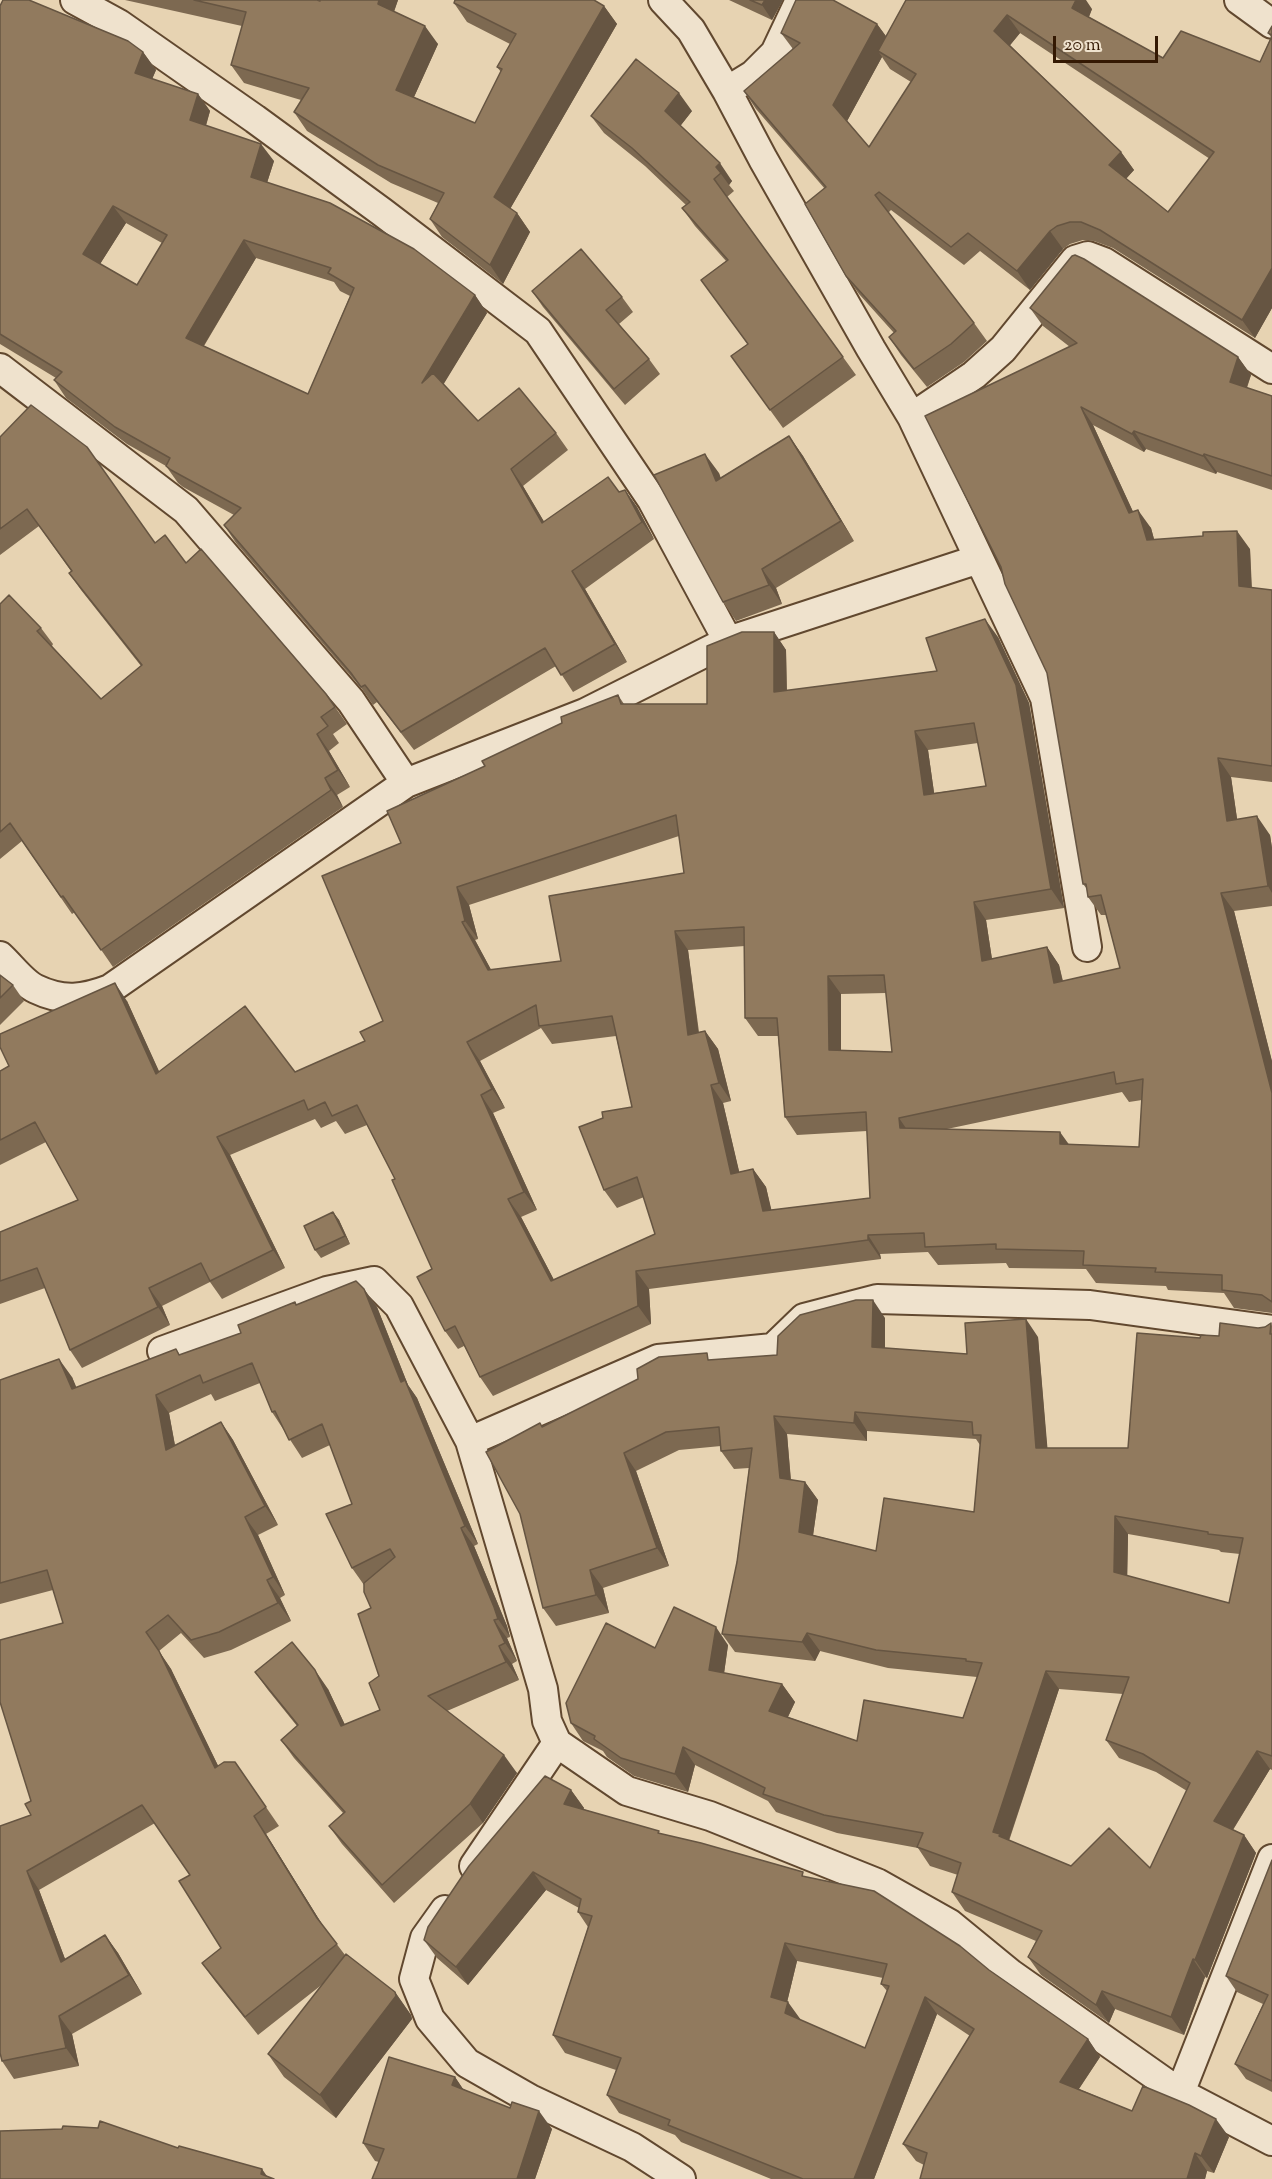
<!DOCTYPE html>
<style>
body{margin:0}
#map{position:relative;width:1272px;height:2179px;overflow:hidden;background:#e7d3b2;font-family:"Sorts Mill Goudy",serif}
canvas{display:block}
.scale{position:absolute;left:1053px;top:36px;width:105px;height:27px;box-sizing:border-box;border:3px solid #341903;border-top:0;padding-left:8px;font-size:18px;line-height:21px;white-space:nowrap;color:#341903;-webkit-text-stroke:4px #efe2cd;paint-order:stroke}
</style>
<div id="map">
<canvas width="1272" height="2179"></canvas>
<div class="scale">20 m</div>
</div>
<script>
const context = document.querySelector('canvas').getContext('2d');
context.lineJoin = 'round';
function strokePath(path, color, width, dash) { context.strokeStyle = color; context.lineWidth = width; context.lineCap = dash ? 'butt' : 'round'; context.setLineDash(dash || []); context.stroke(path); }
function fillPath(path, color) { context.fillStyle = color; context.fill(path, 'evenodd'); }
const street = new Path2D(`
 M 75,0 L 119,24 L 255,119 L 382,212 L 538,331 L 652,500 L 728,641
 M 663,0 L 691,30 L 727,91 L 763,159 L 871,349 L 912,417 L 1045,698 L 1087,947
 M 1239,0 L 1272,24
 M 727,91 L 753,75 L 775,53 L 800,0
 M 0,368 L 186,510 L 351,701 L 406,783
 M 912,417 L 974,375 L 1003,349 L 1075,260 L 1088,256 L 1104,262 L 1272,369
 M 0,956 C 11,966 23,983 36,989 C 63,1002 84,999 110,989 L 406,783 L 585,713 L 728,641 L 979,559
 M 162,1351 L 327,1291 L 374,1281 L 399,1306 L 470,1441 L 543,1689 L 547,1721 L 557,1743 L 627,1791 L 710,1816 L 877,1883 L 950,1924 L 1011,1974 L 1180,2093 L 1272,2141
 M 470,1441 L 658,1359 L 773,1348 L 804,1318 L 877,1299 L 1090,1305 L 1272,1330
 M 474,1866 L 557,1743
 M 445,1910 L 425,1938 L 414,1979 L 430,2019 L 467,2063 L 530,2099 L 632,2147 L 681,2179
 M 1180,2093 L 1272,1859`);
const wall = new Path2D(`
 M 125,0 L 317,0 L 320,1 L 320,0 L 398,0 L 394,12 L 438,44 L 414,97 L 475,123 L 501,72 L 497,67 L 510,44 L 467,22 L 454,3 L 604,6 L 617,24 L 510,209 L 517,213 L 530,232 L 503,284 L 442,237 L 430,219 L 438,203 L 391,183 L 307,131 L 294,112 L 301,100 L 244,83 L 231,65 L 242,26 Z
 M 729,0 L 783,0 L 772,20 Z
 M 906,0 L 1092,9 L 1089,17 L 1163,58 L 1260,62 L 1271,37 L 1268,33 L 1272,26 L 1272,308 L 1255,338 L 1113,248 L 1094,241 L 1083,240 L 1070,244 L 1063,249 L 1030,290 L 980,251 L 964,265 L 891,210 L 888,213 L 974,323 L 987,341 L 964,362 L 927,387 L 901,355 L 889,337 L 894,333 L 859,294 L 846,276 L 825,189 L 756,109 L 744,91 L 793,49 L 781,33 L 877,24 L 886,36 ZM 1020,33 L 1210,159 L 1168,212 L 1126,179 L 1134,170 L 1121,152 L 1010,45 ZM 882,57 L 890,69 L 911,82 L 869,147 L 847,121 Z
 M 0,6 L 143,52 L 156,70 L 152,79 L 198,94 L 210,111 L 206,126 L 274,161 L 267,183 L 475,295 L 487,313 L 443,384 L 478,421 L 556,433 L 568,450 L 523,486 L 544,522 L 625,490 L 637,507 L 654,539 L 585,589 L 627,662 L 573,692 L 556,666 L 414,750 L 377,702 L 373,705 L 362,689 L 236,543 L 224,525 L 234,515 L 183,487 L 178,483 L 166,466 L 127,444 L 66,398 L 54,380 L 56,378 L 0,344 ZM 126,223 L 162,243 L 137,285 L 100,264 ZM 256,258 L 334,282 L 340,291 L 350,296 L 308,394 L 204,346 Z
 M 692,111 L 680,126 L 732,181 L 729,185 L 734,191 L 727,197 L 856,375 L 783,428 L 731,356 L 748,344 L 701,280 L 726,261 L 695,226 L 682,208 L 686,205 L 645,166 L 604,133 L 591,116 Z
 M 532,291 L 622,297 L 633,312 L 619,324 L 649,359 L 660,374 L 625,405 L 543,307 Z
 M 1030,308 L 1238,357 L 1251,375 L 1247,388 L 1272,396 L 1272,490 L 1217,472 L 1216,474 L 1146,449 L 1144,452 L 1093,425 L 1133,512 L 1151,528 L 1154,539 L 1250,549 L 1252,588 L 1272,590 L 1272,782 L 1231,777 L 1237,819 L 1270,835 L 1272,848 L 1272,906 L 1234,911 L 1272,1062 L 1272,1313 L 1234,1308 L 1224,1293 L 1168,1290 L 1166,1286 L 1096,1283 L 1086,1269 L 1009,1268 L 1006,1263 L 938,1265 L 928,1252 L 880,1254 L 881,1259 L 649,1289 L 651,1324 L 493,1396 L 480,1377 L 464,1346 L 458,1349 L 445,1331 L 432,1269 L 395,1179 L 367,1125 L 345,1134 L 336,1121 L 321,1128 L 315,1119 L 230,1155 L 285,1268 L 222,1299 L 210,1282 L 162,1306 L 170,1325 L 82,1368 L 70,1350 L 45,1288 L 0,1304 L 0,1232 L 78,1200 L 46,1142 L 0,1165 L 0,1071 L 127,1001 L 159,1072 L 295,1072 L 365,1041 L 383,1021 L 401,843 L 485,766 L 618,695 L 624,704 L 707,704 L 774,632 L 786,650 L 787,691 L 937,671 L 998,637 L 1029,703 L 1064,908 L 986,920 L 992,959 L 1047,947 L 1059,965 L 1063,981 L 1120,968 L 1106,915 L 1101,915 L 1088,897 L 1087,889 L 1083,884 L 1070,347 L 1043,326 ZM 978,743 L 986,786 L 934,793 L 928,750 ZM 679,836 L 684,873 L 561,961 L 491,970 L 475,940 L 478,939 L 469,905 ZM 745,946 L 745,1018 L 758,1036 L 778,1036 L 785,1117 L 797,1135 L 867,1131 L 870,1198 L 771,1210 L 766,1187 L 753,1169 L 739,1172 L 723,1103 L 731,1101 L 718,1049 L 705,1031 L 699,1032 L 688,950 ZM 886,993 L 892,1052 L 841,1050 L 841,994 ZM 541,1028 L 552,1044 L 616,1036 L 632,1107 L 604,1190 L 617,1208 L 644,1197 L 655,1234 L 554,1280 L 521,1217 L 537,1210 L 493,1113 L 505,1108 L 480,1061 ZM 1122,1092 L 1129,1102 L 1142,1100 L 1139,1147 L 1068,1144 L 947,1129 Z
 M 789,436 L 803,456 L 854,541 L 776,588 L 782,604 L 736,621 L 723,602 L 719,473 L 720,478 Z
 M 0,437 L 186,563 L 326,694 L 347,724 L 333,734 L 339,743 L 329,751 L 350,787 L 337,795 L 343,807 L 113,967 L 75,912 L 72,914 L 22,841 L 0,859 L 0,604 L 41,628 L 53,644 L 52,646 L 101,699 L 141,666 L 81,590 L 69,573 L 71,571 L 39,526 L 0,555 Z
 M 0,975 L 13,985 L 24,1001 L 0,1025 Z
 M 333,1212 L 339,1220 L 350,1244 L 321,1258 L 315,1250 Z
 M 364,1289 L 377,1307 L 408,1385 L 417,1398 L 478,1544 L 474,1546 L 507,1626 L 510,1637 L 507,1638 L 517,1661 L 512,1664 L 519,1680 L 447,1711 L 517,1773 L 483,1823 L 394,1903 L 342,1844 L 329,1826 L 343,1813 L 294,1758 L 281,1740 L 297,1726 L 268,1690 L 255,1672 L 328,1689 L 345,1725 L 380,1710 L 379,1676 L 371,1608 L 364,1585 L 352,1568 L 352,1504 L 330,1445 L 302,1458 L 272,1412 L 260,1383 L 215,1401 L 211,1394 L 169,1413 L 175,1445 L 221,1422 L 233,1440 L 278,1525 L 258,1535 L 285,1595 L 280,1598 L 291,1621 L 231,1650 L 204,1658 L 181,1633 L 159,1651 L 171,1669 L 218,1766 L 235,1762 L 279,1826 L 266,1834 L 323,1926 L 345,1955 L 395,1992 L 411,2015 L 412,2019 L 336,2118 L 284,2077 L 268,2054 L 324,1983 L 258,2035 L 215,1981 L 202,1963 L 221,1948 L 190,1875 L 155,1823 L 39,1890 L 65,1959 L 105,1935 L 118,1953 L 142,1994 L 72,2034 L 79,2066 L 14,2079 L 2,2061 L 31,1815 L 31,1801 L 63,1623 L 53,1590 L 0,1604 L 0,1380 L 72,1377 L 76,1388 L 176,1349 L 180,1355 L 241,1333 L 297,1305 Z
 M 885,1318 L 885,1348 L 967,1354 L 1038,1337 L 1047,1448 L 1128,1448 L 1200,1338 L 1219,1336 L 1265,1327 L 1271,1323 L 1272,1326 L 1272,1770 L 1270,1769 L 1233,1830 L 1244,1835 L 1256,1853 L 1207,1978 L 1205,1977 L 1184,2035 L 1115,2009 L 1109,2023 L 1041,1975 L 1028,1957 L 1036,1941 L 965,1911 L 952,1892 L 958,1875 L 930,1866 L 918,1848 L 837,1833 L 776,1812 L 768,1801 L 695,1765 L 688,1792 L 634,1776 L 607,1757 L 603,1751 L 583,1741 L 571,1723 L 655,1648 L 728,1645 L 724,1673 L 782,1684 L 795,1702 L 788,1717 L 857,1741 L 963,1718 L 977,1677 L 888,1668 L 820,1651 L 815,1661 L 735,1652 L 722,1634 L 737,1562 L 749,1468 L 734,1469 L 721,1451 L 721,1446 L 679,1450 L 636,1471 L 669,1566 L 603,1588 L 609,1613 L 556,1626 L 543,1608 L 542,1427 L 712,1360 L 777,1355 ZM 867,1431 L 976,1439 L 980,1445 L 974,1512 L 876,1551 L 813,1535 L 818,1500 L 805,1482 L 791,1480 L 787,1434 L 867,1441 ZM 1128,1534 L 1219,1550 L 1221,1552 L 1240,1554 L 1229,1603 L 1127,1576 ZM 1059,1689 L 1123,1694 L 1106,1740 L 1119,1758 L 1156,1772 L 1187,1791 L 1150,1868 L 1071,1866 L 1009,1841 Z
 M 571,1790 L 584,1808 L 583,1809 L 661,1834 L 806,1877 L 989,1970 L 1088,2039 L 1100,2057 L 1079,2089 L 1132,2111 L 1229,2137 L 1214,2173 L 1207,2171 L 1205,2179 L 920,2179 L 924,2165 L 916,2161 L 903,2144 L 970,2036 L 937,2014 L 874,2179 L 771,2179 L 681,2142 L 675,2135 L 619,2113 L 607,2095 L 616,2070 L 565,2053 L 553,2035 L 588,1927 L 578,1912 L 579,1908 L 546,1890 L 468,1985 L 437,1958 L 424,1940 ZM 797,1961 L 883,1978 L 881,1984 L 887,1991 L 865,2048 L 800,2020 L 787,2002 Z
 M 1272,1860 L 1272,2092 L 1246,2079 L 1235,2064 L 1263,2004 L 1237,1992 L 1226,1976 Z
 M 455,2077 L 463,2089 L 552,2129 L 535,2179 L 372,2179 L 379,2162 L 375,2161 L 363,2143 Z`);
const shadedWall = new Path2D(`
 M 379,0 L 398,0 L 390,22 L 378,4 Z
 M 765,0 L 783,0 L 772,20 L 762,5 Z
 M 1076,0 L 1086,0 L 1092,9 L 1085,26 L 1072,8 Z
 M 604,6 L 617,24 L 506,216 L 494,197 Z
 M 1007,15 L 1020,33 L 1007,49 L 994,31 Z
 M 877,24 L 890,42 L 878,51 L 882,57 L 846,123 L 833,105 Z
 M 425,26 L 438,44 L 409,108 L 396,90 Z
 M 143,52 L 156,70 L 147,91 L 135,73 Z
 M 679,93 L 692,111 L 678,129 L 665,111 Z
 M 198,94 L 210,111 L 202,138 L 190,120 Z
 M 261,144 L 274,161 L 263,195 L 251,177 Z
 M 1121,152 L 1134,170 L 1122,183 L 1109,165 Z
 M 720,163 L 732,181 L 729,185 L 716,167 Z
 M 113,206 L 126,223 L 95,272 L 83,254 Z
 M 517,213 L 530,232 L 503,284 L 490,265 Z
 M 1050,231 L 1063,249 L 1030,290 L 1017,271 Z
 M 244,240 L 256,258 L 198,355 L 186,338 Z
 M 1272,268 L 1272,308 L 1255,338 L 1242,320 Z
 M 475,295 L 487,313 L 434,400 L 422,383 Z
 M 1238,357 L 1251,375 L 1242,400 L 1230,382 Z
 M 1081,407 L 1093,425 L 1142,531 L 1129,513 Z
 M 1134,431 L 1146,449 L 1144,452 L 1132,434 Z
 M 789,436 L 803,456 L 854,541 L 841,521 Z
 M 705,454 L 719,473 L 729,500 L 716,481 Z
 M 1204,454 L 1217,472 L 1216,474 L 1203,456 Z
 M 511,469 L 523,486 L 555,540 L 542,523 Z
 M 625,490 L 637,507 L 654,539 L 642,522 Z
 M 1138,510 L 1151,528 L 1159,558 L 1147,540 Z
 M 1237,531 L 1250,549 L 1252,604 L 1239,586 Z
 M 762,569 L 776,588 L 782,604 L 769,585 Z
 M 572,571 L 585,589 L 627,662 L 615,644 Z
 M 985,619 L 998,637 L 1029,703 L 1064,908 L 1051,889 Z
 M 774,632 L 786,650 L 787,711 L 774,692 Z
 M 915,731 L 928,750 L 937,813 L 924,795 Z
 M 317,734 L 329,751 L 350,787 L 338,770 Z
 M 1218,758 L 1231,777 L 1240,839 L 1227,821 Z
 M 325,778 L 337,795 L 343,807 L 331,790 Z
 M 1257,816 L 1270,835 L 1272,848 L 1272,893 L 1268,886 Z
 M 457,887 L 469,905 L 478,939 L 465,921 Z
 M 1221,893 L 1234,911 L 1272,1061 L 1272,1093 Z
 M 974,902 L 986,920 L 995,979 L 982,961 Z
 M 462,922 L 475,940 L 501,988 L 488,970 Z
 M 675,931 L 688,950 L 701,1053 L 688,1035 Z
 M 1047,947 L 1059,965 L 1067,1001 L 1054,983 Z
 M 828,976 L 841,994 L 841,1068 L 829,1050 Z
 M 115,983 L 127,1001 L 169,1093 L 156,1074 Z
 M 705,1031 L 718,1049 L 731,1101 L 719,1083 Z
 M 467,1042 L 480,1061 L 505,1108 L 492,1089 Z
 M 711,1085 L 723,1103 L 744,1192 L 731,1174 Z
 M 481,1095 L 493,1113 L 537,1210 L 524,1192 Z
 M 899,1118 L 912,1137 L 900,1128 Z
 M 1060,1132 L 1073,1150 L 1060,1144 Z
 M 217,1137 L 230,1155 L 285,1268 L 273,1250 Z
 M 753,1169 L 766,1187 L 776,1229 L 763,1211 Z
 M 508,1199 L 521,1217 L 564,1299 L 551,1281 Z
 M 333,1212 L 339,1220 L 350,1244 L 345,1236 Z
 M 868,1235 L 880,1254 L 881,1259 L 868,1240 Z
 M 636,1271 L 649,1289 L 651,1324 L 638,1306 Z
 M 149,1288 L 162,1306 L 170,1325 L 158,1307 Z
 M 364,1289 L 377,1307 L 408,1385 L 417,1398 L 478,1544 L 465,1526 L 401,1382 Z
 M 873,1300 L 885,1318 L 885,1366 L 872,1347 Z
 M 1026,1319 L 1038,1337 L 1049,1466 L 1036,1448 Z
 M 59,1359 L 72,1377 L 85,1407 L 72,1389 Z
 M 156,1395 L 169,1413 L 179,1468 L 166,1450 Z
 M 855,1412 L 867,1431 L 867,1441 L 854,1423 Z
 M 774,1416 L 787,1434 L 792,1496 L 780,1478 Z
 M 221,1422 L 233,1440 L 278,1525 L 265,1506 Z
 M 624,1453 L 636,1471 L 669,1566 L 657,1548 Z
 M 805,1482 L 818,1500 L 811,1550 L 799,1532 Z
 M 1115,1516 L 1128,1534 L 1127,1590 L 1114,1572 Z
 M 245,1517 L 258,1535 L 285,1595 L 273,1577 Z
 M 461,1528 L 474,1546 L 507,1626 L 510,1637 L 498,1619 Z
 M 590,1570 L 603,1588 L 609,1613 L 596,1595 Z
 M 267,1580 L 280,1598 L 291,1621 L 278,1603 Z
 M 494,1620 L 507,1638 L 517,1661 L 505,1643 Z
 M 716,1627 L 728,1645 L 722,1688 L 709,1670 Z
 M 146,1632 L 171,1669 L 228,1786 L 215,1768 Z
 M 807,1633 L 820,1651 L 815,1661 L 802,1642 Z
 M 499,1646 L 512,1664 L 519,1680 L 506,1662 Z
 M 315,1670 L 328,1689 L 354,1744 L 341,1726 Z
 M 1046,1671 L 1059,1689 L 1007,1845 L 993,1832 Z
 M 782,1684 L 795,1702 L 782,1729 L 769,1711 Z
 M 683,1747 L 695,1765 L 688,1792 L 675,1774 Z
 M 1257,1751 L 1270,1769 L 1227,1839 L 1214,1821 Z
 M 504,1755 L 517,1773 L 483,1823 L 470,1804 Z
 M 571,1790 L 584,1808 L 577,1822 L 564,1804 Z
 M 254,1816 L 266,1834 L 330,1937 L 317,1918 Z
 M 1244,1835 L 1256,1853 L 1207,1978 L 1195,1960 Z
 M 27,1871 L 39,1890 L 73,1980 L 61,1962 Z
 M 533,1872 L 546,1890 L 468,1985 L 456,1967 Z
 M 105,1935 L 118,1953 L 142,1994 L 129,1975 Z
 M 785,1943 L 797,1961 L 784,2015 L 771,1997 Z
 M 1193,1959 L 1205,1977 L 1184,2035 L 1171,2017 Z
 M 1102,1991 L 1115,2009 L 1109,2023 L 1096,2005 Z
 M 395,1992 L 411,2015 L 412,2019 L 336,2118 L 320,2095 Z
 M 925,1997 L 937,2014 L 874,2179 L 854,2179 Z
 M 788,2002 L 801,2020 L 785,2013 Z
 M 59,2016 L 72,2034 L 79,2066 L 66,2048 Z
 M 1088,2039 L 1100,2057 L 1072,2099 L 1060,2082 Z
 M 455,2077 L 467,2095 L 452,2085 Z
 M 539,2111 L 552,2129 L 535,2179 L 517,2179 Z
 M 1216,2119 L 1229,2137 L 1214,2173 L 1201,2156 Z
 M 1195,2153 L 1207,2171 L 1205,2179 L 1187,2179 Z
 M 262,2169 L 269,2179 L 261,2174 Z`);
const building = new Path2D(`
 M 3,0 L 29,0 L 128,41 L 143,52 L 135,73 L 198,94 L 190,120 L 261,144 L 251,177 L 330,203 L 414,249 L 475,295 L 422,383 L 433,373 L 478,421 L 519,388 L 556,433 L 511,469 L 542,523 L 608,477 L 619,492 L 625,490 L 642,522 L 572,571 L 615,644 L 561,675 L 545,648 L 401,732 L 365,685 L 361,687 L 351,673 L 224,525 L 241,508 L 171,470 L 166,466 L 170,458 L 115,427 L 54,380 L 62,372 L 0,334 L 0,6 ZM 113,206 L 167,235 L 137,285 L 83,254 ZM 244,240 L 331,268 L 328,273 L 354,288 L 308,394 L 186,338 Z
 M 194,0 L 317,0 L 320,1 L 320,0 L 379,0 L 378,4 L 425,26 L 396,90 L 475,123 L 502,69 L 497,67 L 516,34 L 454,3 L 455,0 L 594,0 L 604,6 L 494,197 L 517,213 L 490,265 L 430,219 L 444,193 L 378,165 L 294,112 L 309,88 L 231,65 L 246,12 Z
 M 750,0 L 765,0 L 762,5 Z
 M 796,0 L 833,0 L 877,24 L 833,105 L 869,147 L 916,74 L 878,51 L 906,0 L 1076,0 L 1072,8 L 1163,58 L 1181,31 L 1260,62 L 1272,36 L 1272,268 L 1242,320 L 1100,230 L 1081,222 L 1070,222 L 1057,226 L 1050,231 L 1017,271 L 968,233 L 951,247 L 879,192 L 875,195 L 974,323 L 951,344 L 914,369 L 889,337 L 896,331 L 846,276 L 805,204 L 826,187 L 744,91 L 800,43 L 781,33 ZM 1007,15 L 1214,152 L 1168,212 L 1109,165 L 1121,152 L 994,31 Z
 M 1272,26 L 1272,35 L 1268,33 Z
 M 636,59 L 679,93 L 665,111 L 720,163 L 716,167 L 721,173 L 714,179 L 843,357 L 770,410 L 731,356 L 748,344 L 701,280 L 728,260 L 682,208 L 690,202 L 632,148 L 591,116 Z
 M 581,249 L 622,297 L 606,310 L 649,359 L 614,389 L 532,291 Z
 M 1075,255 L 1084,259 L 1238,357 L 1230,382 L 1272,396 L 1272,476 L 1204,454 L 1203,456 L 1134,431 L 1132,434 L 1081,407 L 1129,513 L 1138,510 L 1147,540 L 1203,536 L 1203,532 L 1237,531 L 1239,586 L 1272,590 L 1272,766 L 1218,758 L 1227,821 L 1257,816 L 1268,886 L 1221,893 L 1272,1093 L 1272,1302 L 1262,1295 L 1222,1290 L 1222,1275 L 1155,1272 L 1156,1268 L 1083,1265 L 1084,1251 L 996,1249 L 996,1244 L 925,1247 L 924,1233 L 868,1235 L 868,1240 L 636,1271 L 638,1306 L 480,1377 L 455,1326 L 445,1331 L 417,1277 L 432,1269 L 392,1180 L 395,1179 L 357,1105 L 332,1116 L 325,1102 L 308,1110 L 304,1100 L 217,1137 L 273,1250 L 210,1281 L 201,1263 L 149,1288 L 158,1307 L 70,1350 L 37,1268 L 0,1281 L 0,1232 L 78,1200 L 35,1122 L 0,1140 L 0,1071 L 9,1066 L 0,1047 L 0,1034 L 115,983 L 156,1074 L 245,1006 L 295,1072 L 365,1041 L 360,1032 L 383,1021 L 322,876 L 401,843 L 387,811 L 485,766 L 482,761 L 562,723 L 561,717 L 618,695 L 621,704 L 707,704 L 707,646 L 742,632 L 774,632 L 774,692 L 937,671 L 926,638 L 985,619 L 1016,685 L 1051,889 L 974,902 L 982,961 L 1047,947 L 1054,983 L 1120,968 L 1101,895 L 1088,897 L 1086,884 L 1083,884 L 1047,673 L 1005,584 L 1001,567 L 925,416 L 1077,343 L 1030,308 L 1072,256 ZM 974,723 L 986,786 L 924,795 L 915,731 ZM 676,815 L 684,873 L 549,896 L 561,961 L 488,970 L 462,922 L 465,921 L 457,887 ZM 744,927 L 745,1018 L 777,1018 L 785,1117 L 866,1112 L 870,1198 L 763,1211 L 753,1169 L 731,1174 L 711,1085 L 719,1083 L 705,1031 L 688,1035 L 675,931 ZM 884,975 L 892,1052 L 829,1050 L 828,976 ZM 536,1005 L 539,1026 L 612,1016 L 632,1107 L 602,1112 L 603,1118 L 579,1127 L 604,1190 L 637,1177 L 655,1234 L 551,1281 L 508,1199 L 524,1192 L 481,1095 L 492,1089 L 467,1042 ZM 1114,1072 L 1116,1084 L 1143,1079 L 1139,1147 L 1060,1144 L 1060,1132 L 900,1128 L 899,1118 Z
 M 31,405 L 87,447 L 155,543 L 165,535 L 186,563 L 201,549 L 326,694 L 335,707 L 321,717 L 328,726 L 317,734 L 338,770 L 325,778 L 331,790 L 101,950 L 63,896 L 61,897 L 10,823 L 0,832 L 0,604 L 9,595 L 41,628 L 37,631 L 101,699 L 142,665 L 69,573 L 72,571 L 27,509 L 0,529 L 0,437 Z
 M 789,436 L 841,521 L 762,569 L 769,585 L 723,602 L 654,475 L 705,454 L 716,481 Z
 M 0,975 L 13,985 L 0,998 Z
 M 333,1212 L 345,1236 L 315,1250 L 304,1226 Z
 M 356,1281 L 364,1289 L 401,1382 L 405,1380 L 465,1526 L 461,1528 L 494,1607 L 498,1619 L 494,1620 L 505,1643 L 499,1646 L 506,1662 L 428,1696 L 504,1755 L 470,1804 L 382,1885 L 329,1826 L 345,1812 L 281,1740 L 298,1725 L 255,1672 L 292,1642 L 315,1670 L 341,1726 L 380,1710 L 369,1683 L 379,1676 L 358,1614 L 371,1608 L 364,1592 L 364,1583 L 395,1557 L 390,1549 L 352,1568 L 326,1514 L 352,1504 L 322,1424 L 289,1440 L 275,1411 L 272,1412 L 252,1363 L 203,1383 L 200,1375 L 156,1395 L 166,1450 L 221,1422 L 265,1506 L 245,1517 L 273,1577 L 267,1580 L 278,1603 L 219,1632 L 191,1640 L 168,1615 L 146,1632 L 159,1651 L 215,1768 L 224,1762 L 235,1762 L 266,1807 L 254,1816 L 317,1918 L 337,1944 L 245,2017 L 202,1963 L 221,1948 L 179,1881 L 190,1875 L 142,1805 L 27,1871 L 61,1962 L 105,1935 L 129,1975 L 59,2016 L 66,2048 L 2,2061 L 0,2053 L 0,1826 L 31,1815 L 25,1804 L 31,1801 L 0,1702 L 0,1640 L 63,1623 L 47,1570 L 0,1583 L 0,1380 L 59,1359 L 72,1389 L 176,1349 L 179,1355 L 241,1333 L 238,1325 L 295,1302 L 296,1305 Z
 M 856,1300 L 873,1300 L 872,1347 L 967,1354 L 965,1323 L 1026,1319 L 1036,1448 L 1128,1448 L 1137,1333 L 1200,1338 L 1201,1335 L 1219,1336 L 1220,1323 L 1258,1328 L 1265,1327 L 1271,1323 L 1270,1334 L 1272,1334 L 1272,1756 L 1257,1751 L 1214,1821 L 1244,1835 L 1195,1960 L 1193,1959 L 1171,2017 L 1102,1991 L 1096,2005 L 1028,1957 L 1042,1931 L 952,1892 L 961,1863 L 917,1847 L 923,1833 L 824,1815 L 763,1794 L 765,1788 L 683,1747 L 675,1774 L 621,1758 L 594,1739 L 595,1736 L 571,1723 L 566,1703 L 606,1623 L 655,1648 L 674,1607 L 716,1627 L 709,1670 L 782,1684 L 769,1711 L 857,1741 L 864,1700 L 963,1718 L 982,1663 L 966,1661 L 966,1659 L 876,1650 L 807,1633 L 802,1642 L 722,1634 L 737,1562 L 752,1448 L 721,1451 L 719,1427 L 666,1432 L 624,1453 L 657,1548 L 590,1570 L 596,1595 L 543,1608 L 520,1514 L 486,1452 L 540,1423 L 542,1427 L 638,1379 L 637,1369 L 659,1357 L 707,1353 L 708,1360 L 777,1355 L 778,1336 L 800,1315 ZM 855,1412 L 972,1422 L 973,1435 L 981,1435 L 974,1512 L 884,1498 L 876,1551 L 799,1532 L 805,1482 L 780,1478 L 774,1416 L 854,1423 ZM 1115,1516 L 1208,1532 L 1208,1534 L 1243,1538 L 1229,1603 L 1114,1572 ZM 1046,1671 L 1129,1677 L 1106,1740 L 1143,1754 L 1190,1783 L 1150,1868 L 1109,1828 L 1071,1866 L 999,1836 L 1000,1834 L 993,1832 Z
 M 545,1776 L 571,1790 L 564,1804 L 659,1831 L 658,1833 L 701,1843 L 803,1872 L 802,1876 L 874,1891 L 960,1946 L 989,1970 L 1088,2039 L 1060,2082 L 1132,2111 L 1143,2086 L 1189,2105 L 1216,2119 L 1201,2156 L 1195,2153 L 1187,2179 L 920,2179 L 927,2153 L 903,2144 L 974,2029 L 925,1997 L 854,2179 L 803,2179 L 668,2125 L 670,2120 L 607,2095 L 621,2058 L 553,2035 L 592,1916 L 578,1912 L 581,1899 L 533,1872 L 456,1967 L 424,1940 L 428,1927 L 469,1866 ZM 785,1943 L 887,1964 L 881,1984 L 889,1986 L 865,2048 L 785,2013 L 788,2002 L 771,1997 Z
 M 1272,1860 L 1272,2081 L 1235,2064 L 1268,1995 L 1226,1976 Z
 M 346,1954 L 395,1992 L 396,1996 L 320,2095 L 268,2054 Z
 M 389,2057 L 455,2077 L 452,2085 L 510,2108 L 512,2102 L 539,2111 L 517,2179 L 372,2179 L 384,2149 L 363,2143 Z
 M 100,2121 L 178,2148 L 179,2146 L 262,2169 L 261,2174 L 274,2179 L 0,2179 L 0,2131 L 62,2129 L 63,2126 L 98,2128 Z`);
strokePath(street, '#61482f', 32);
strokePath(street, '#efe2cd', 28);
fillPath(wall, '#7d6951');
fillPath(shadedWall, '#665542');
fillPath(building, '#917a5e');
strokePath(building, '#665542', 1.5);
</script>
